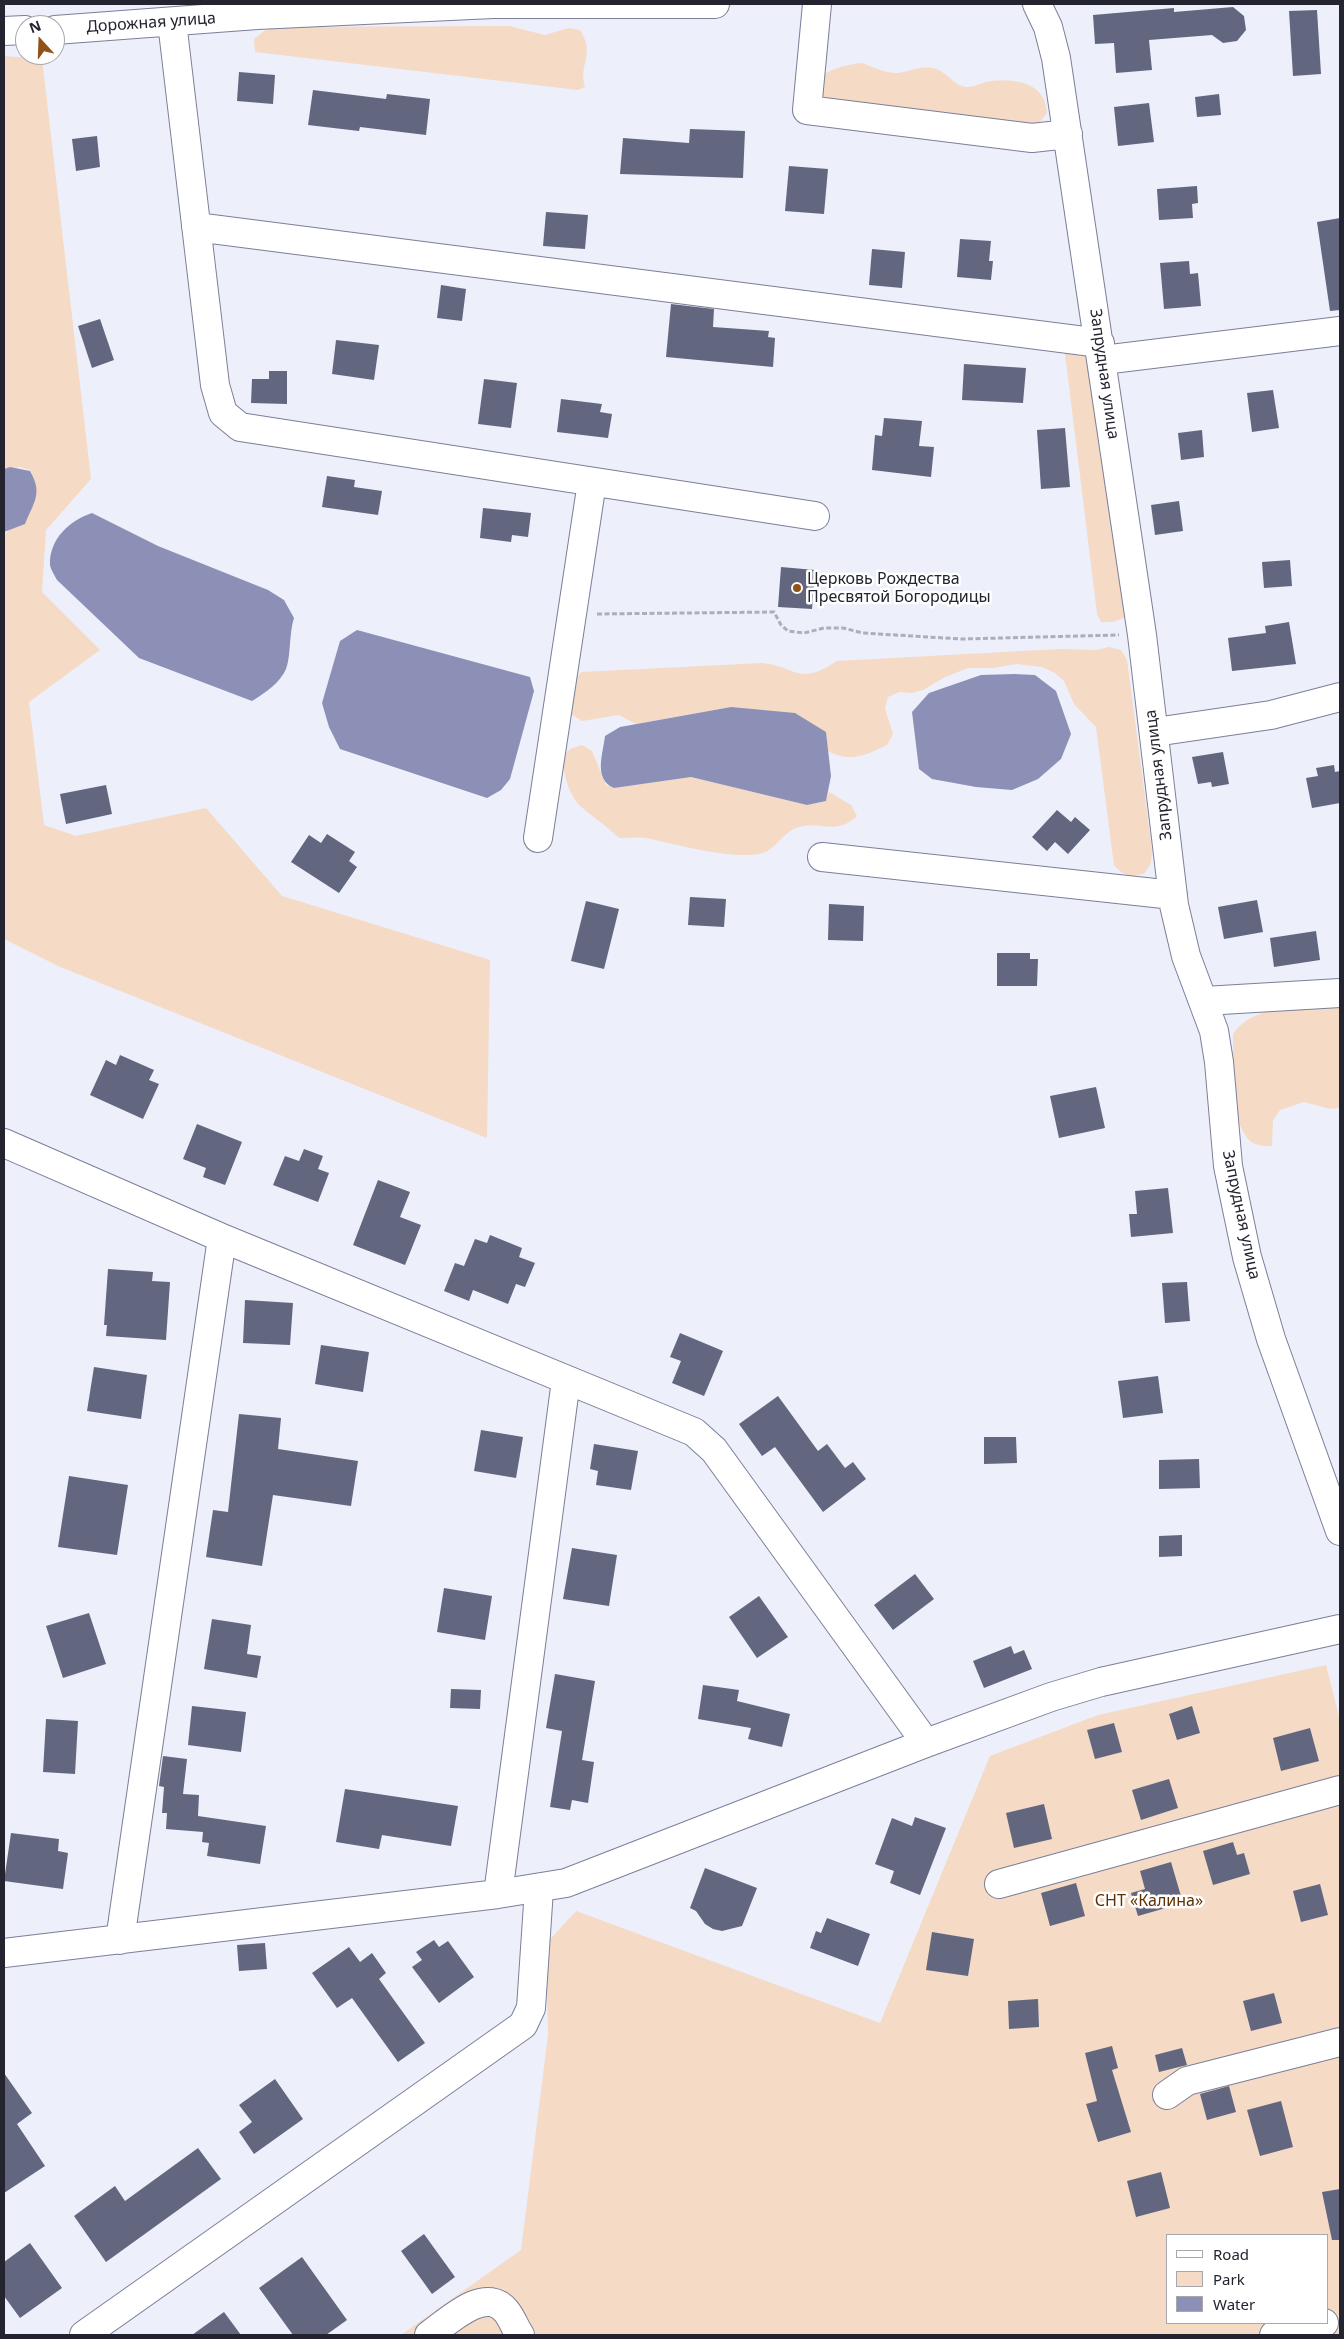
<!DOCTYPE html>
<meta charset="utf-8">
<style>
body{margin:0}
#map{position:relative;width:1344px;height:2339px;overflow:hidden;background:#edeffb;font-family:"Noto Sans",sans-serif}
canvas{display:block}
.frame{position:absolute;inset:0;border:5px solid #23242f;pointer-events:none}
.legend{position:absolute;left:1166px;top:2234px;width:162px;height:90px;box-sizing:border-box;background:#fff;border:1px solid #a7a7ac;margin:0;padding:6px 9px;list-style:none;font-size:15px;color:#23242f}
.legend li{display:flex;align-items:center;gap:10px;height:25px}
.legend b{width:25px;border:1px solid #a7a7ac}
.north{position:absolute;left:15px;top:15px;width:50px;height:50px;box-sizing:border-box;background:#fff;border:1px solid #a7a7ac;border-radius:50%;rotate:340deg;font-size:14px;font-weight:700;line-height:20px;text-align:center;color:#23242f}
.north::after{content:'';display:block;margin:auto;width:18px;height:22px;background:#905217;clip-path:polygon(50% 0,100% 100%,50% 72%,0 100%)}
</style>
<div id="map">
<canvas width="1344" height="2339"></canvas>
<div class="frame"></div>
<ul class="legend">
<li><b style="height:6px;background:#fff"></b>Road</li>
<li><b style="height:14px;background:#f5dac5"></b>Park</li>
<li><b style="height:14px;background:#8c90b7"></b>Water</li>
</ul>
<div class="north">N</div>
</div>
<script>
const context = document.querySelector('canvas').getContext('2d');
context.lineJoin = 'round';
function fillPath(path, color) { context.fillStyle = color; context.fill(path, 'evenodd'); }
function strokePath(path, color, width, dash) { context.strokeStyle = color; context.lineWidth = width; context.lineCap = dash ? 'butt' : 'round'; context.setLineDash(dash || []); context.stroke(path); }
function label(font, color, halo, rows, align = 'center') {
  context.font = font + ' "Noto Sans",sans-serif'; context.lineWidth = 5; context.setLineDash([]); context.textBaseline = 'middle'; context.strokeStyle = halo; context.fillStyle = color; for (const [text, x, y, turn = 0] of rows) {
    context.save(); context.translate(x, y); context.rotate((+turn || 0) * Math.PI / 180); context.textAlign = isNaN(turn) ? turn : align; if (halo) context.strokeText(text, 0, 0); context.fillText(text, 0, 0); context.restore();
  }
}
const green = new Path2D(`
 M 509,26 L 545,35 L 569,28 L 580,30 C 596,55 578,64 585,87 L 578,90 L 255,52 L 254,39 L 264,31 L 275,27 Z
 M 4,56 L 42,59 L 91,479 L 46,530 L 42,592 L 100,650 L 29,702 L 44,825 L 76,836 L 206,808 L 282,896 L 490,960 L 487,1138 L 58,966 L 4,939 L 4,532 L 6,533 C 26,512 47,500 30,470 L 20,467 L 4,469 Z
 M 862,63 C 874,67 886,74 899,73 C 911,71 920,66 933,68 C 945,70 953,85 966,87 C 974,88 984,81 992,81 C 1018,79 1045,83 1047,113 L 1039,123 L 1027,127 L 815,105 L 816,80 C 829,69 844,65 862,63 Z
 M 1064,345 L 1087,353 L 1126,617 L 1113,622 L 1101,622 L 1097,614 Z
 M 1109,647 L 1121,650 L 1127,660 L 1152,850 L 1151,863 L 1144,874 C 1131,877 1123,876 1114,865 L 1096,727 L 1074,704 L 1064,681 L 1055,673 L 1042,667 L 1017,664 L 993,668 L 968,668 L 945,677 L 923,690 L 911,693 L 899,692 L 888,697 L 885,709 L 893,734 L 887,745 C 866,755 850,763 828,751 L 826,732 L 731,707 L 636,724 L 619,715 L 582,721 L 571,714 L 576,679 L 581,672 L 763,663 C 799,668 798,686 837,661 L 1060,649 L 1097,650 Z
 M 582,745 L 592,751 L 606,785 L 614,788 L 691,777 L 807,805 L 826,801 L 829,792 L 851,805 L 857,816 C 835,837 820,819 796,828 C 783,833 775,849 763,853 C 733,861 677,844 646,838 C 638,837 628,838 619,838 C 584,804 570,813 562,758 L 570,749 Z
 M 1337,1005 L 1340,1008 L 1340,1108 L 1330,1109 L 1304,1102 L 1280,1110 L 1273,1120 L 1272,1146 C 1264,1146 1257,1146 1250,1141 C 1229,1123 1234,1060 1233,1034 C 1254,1003 1303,1007 1337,1005 Z
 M 1326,1665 L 1340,1720 L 1340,2335 L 401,2335 L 521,2250 L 548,2035 L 546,1944 L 576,1911 L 880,2023 L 990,1756 L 1098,1715 ZM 1168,2235 L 1328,2235 L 1328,2323 L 1168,2323 Z`);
const water = new Path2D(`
 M 10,467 L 30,471 C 43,493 34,502 25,524 L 4,532 L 4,469 Z
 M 92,513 L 158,546 L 268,590 L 284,600 L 294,618 C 289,633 291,657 286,669 C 280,683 265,693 252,701 L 139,658 L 57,580 C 55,576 51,570 50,565 C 49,539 70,520 92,513 Z
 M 357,630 L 530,677 L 534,691 L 510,779 L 501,790 L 487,798 L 340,749 L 329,727 L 322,703 L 340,641 Z
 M 1014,674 L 1035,675 L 1056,691 L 1071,734 L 1061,759 L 1038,779 L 1012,790 L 976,787 L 932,779 L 919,769 L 912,712 L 929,693 L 981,675 Z
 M 731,707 L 795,713 L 826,732 L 831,776 L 826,801 L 807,805 L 691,777 L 614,788 C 593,779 603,754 605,736 L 620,727 Z`);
const building = new Path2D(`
 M 1233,7 L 1244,16 L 1246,30 L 1237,41 L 1223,43 L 1212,35 L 1149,40 L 1152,70 L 1116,73 L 1114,43 L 1095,44 L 1093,15 L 1174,8 L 1174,12 Z
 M 1317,10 L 1321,74 L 1293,76 L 1289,11 Z
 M 239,72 L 275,75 L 273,104 L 237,101 Z
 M 313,90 L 386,99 L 387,94 L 430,99 L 426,135 L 360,127 L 359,131 L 308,125 Z
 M 1219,94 L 1221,115 L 1197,117 L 1195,97 Z
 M 1149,103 L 1154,142 L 1118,146 L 1114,107 Z
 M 690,129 L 745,131 L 743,178 L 620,174 L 623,138 L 689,143 Z
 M 97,136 L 100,167 L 76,171 L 72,139 Z
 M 789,166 L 828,169 L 824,214 L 785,211 Z
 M 1197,186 L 1198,203 L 1192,204 L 1193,218 L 1159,220 L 1157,189 Z
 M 546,212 L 588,215 L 585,249 L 543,246 Z
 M 1340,218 L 1340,310 L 1330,311 L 1317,222 Z
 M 960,239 L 991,241 L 989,261 L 993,261 L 991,280 L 957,277 Z
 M 872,249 L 905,252 L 902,288 L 869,285 Z
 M 1189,261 L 1190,274 L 1198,273 L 1201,306 L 1164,309 L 1160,263 Z
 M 441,285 L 466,289 L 462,321 L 437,318 Z
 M 671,304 L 714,309 L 713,327 L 769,331 L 768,337 L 775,338 L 773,367 L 666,357 Z
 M 100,319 L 114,360 L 92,368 L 78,326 Z
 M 336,340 L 379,345 L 374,380 L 332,374 Z
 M 964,364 L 1026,368 L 1023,403 L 962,400 Z
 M 269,371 L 287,371 L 287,404 L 251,403 L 252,379 L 269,379 Z
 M 484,379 L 517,383 L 511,428 L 478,424 Z
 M 1273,390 L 1279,428 L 1252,432 L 1247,393 Z
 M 561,399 L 602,404 L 600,412 L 612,414 L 608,438 L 557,432 Z
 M 884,418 L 922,421 L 919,446 L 934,447 L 931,477 L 872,470 L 875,435 L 882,436 Z
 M 1065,428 L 1070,487 L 1041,489 L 1037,430 Z
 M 1202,430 L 1204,457 L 1181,460 L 1178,433 Z
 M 327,476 L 355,480 L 354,487 L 382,491 L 378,515 L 322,507 Z
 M 1179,501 L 1183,531 L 1155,535 L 1151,505 Z
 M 483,508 L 531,513 L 528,537 L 512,535 L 511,542 L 480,538 Z
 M 1290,560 L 1292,586 L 1264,588 L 1262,562 Z
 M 781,567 L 815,570 L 812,609 L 778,607 Z
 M 1289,622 L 1296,664 L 1232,671 L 1228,638 L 1266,633 L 1265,626 Z
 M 1223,752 L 1229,784 L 1212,787 L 1211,782 L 1198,784 L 1192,757 Z
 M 1334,765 L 1335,772 L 1340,771 L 1340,803 L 1312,808 L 1306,778 L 1318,776 L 1316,768 Z
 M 106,785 L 112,814 L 66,824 L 60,794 Z
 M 1057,810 L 1071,822 L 1075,817 L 1090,830 L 1068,854 L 1055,842 L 1047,851 L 1032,837 Z
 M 327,834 L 355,852 L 349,861 L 357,867 L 339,893 L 291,862 L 309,835 L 321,843 Z
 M 690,897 L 726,899 L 724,927 L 688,925 Z
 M 1257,900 L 1263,932 L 1224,939 L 1218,907 Z
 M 586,901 L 619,909 L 604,969 L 571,961 Z
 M 829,904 L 864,906 L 863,941 L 828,940 Z
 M 1316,931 L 1320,960 L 1274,967 L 1270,938 Z
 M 997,953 L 1030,953 L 1030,959 L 1038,959 L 1037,986 L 997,986 Z
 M 120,1055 L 154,1070 L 149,1080 L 159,1084 L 143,1119 L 90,1095 L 106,1060 L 116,1065 Z
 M 1096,1087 L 1105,1128 L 1059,1138 L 1050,1096 Z
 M 197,1124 L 242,1142 L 225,1185 L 203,1177 L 206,1168 L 183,1159 Z
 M 304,1149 L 323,1156 L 318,1169 L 329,1173 L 318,1202 L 273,1185 L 285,1156 L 299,1161 Z
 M 378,1180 L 410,1192 L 400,1217 L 421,1225 L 405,1265 L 353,1245 Z
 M 1168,1188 L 1173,1233 L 1131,1237 L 1129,1214 L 1137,1214 L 1135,1191 Z
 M 490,1235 L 522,1248 L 519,1257 L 535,1263 L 525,1287 L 516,1284 L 508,1304 L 473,1290 L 469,1301 L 444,1291 L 455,1263 L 464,1266 L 475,1239 L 487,1243 Z
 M 108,1269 L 153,1272 L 152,1281 L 170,1282 L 166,1340 L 106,1336 L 107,1325 L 104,1325 Z
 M 1187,1282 L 1190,1321 L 1165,1323 L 1162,1283 Z
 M 245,1300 L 293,1303 L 290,1345 L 243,1343 Z
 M 680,1333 L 723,1351 L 704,1396 L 672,1383 L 681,1361 L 670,1357 Z
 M 321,1345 L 369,1352 L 363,1392 L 315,1384 Z
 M 94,1367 L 147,1375 L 141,1419 L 87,1411 Z
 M 1158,1376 L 1163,1413 L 1123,1418 L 1118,1381 Z
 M 778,1396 L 818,1451 L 827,1444 L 845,1468 L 853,1462 L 866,1479 L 823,1512 L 775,1447 L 762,1456 L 739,1424 Z
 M 239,1414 L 281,1418 L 278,1449 L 358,1461 L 351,1506 L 273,1495 L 262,1566 L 206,1557 L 213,1510 L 228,1512 Z
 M 481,1430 L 523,1437 L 516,1478 L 474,1471 Z
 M 984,1437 L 1016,1437 L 1017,1463 L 984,1464 Z
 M 594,1444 L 638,1451 L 631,1490 L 596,1485 L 598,1471 L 590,1469 Z
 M 1199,1459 L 1200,1488 L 1159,1489 L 1159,1460 Z
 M 69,1476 L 128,1485 L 117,1555 L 58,1547 Z
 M 1182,1535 L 1182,1556 L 1159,1557 L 1159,1536 Z
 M 572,1548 L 617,1555 L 609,1606 L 563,1599 Z
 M 915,1574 L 934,1599 L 893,1630 L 874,1605 Z
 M 444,1588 L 492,1596 L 485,1640 L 437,1632 Z
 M 759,1596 L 788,1637 L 757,1658 L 729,1617 Z
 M 89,1613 L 106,1664 L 63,1678 L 46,1626 Z
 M 212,1619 L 251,1625 L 247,1654 L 261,1656 L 257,1678 L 204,1669 Z
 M 1011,1646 L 1014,1654 L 1024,1650 L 1032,1669 L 984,1688 L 973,1661 Z
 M 555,1674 L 595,1681 L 582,1760 L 594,1762 L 588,1803 L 572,1800 L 570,1810 L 550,1807 L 562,1731 L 546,1728 Z
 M 703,1685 L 739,1690 L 737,1701 L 790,1714 L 782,1747 L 748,1739 L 751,1728 L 698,1719 Z
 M 451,1689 L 481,1690 L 480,1709 L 450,1708 Z
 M 192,1706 L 246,1712 L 241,1752 L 188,1745 Z
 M 1192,1706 L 1200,1733 L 1177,1740 L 1169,1714 Z
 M 46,1719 L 78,1721 L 75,1774 L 43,1772 Z
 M 1114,1723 L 1122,1752 L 1095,1759 L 1087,1730 Z
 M 1310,1728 L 1319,1761 L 1281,1771 L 1273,1738 Z
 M 163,1756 L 187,1759 L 183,1794 L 199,1795 L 198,1816 L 266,1826 L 260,1864 L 207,1856 L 209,1843 L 202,1842 L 203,1832 L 166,1829 L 167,1813 L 162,1813 L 164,1787 L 159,1786 Z
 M 1169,1779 L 1178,1808 L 1141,1820 L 1132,1790 Z
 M 345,1789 L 458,1806 L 451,1846 L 382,1835 L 379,1849 L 336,1842 Z
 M 1044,1804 L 1052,1839 L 1014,1848 L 1006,1813 Z
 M 915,1817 L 946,1828 L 920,1895 L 890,1883 L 894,1871 L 875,1864 L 892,1818 L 912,1826 Z
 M 11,1833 L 59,1839 L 58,1851 L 68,1853 L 63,1889 L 4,1881 Z
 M 1233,1842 L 1237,1855 L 1244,1853 L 1250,1874 L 1213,1885 L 1203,1851 Z
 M 1171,1862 L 1183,1903 L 1138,1916 L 1131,1893 L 1145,1889 L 1140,1871 Z
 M 705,1868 L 757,1888 L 742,1926 L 722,1931 L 713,1929 L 705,1924 L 696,1911 L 690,1908 Z
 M 1076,1883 L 1085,1916 L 1050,1926 L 1041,1893 Z
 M 1320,1884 L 1328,1915 L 1301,1922 L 1293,1891 Z
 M 827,1918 L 870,1934 L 858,1966 L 810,1948 L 816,1931 L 821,1933 Z
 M 932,1932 L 974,1939 L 968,1976 L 926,1970 Z
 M 434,1940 L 439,1947 L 448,1941 L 474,1977 L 439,2003 L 412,1967 L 422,1960 L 416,1952 Z
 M 265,1943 L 267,1969 L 239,1971 L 237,1945 Z
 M 349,1947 L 360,1962 L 372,1953 L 386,1973 L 379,1979 L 425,2043 L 398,2062 L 352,1998 L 337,2008 L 312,1973 Z
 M 1274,1993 L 1282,2023 L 1251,2031 L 1243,2001 Z
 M 1038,1999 L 1039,2027 L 1009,2029 L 1008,2001 Z
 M 1112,2046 L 1118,2068 L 1112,2070 L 1131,2132 L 1098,2142 L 1086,2104 L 1097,2101 L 1085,2053 Z
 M 1182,2048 L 1187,2065 L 1159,2072 L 1155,2055 Z
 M 4,2073 L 32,2113 L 17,2124 L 45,2166 L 4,2193 Z
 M 275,2079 L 303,2119 L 254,2154 L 239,2132 L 252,2122 L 239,2105 Z
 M 1229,2086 L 1236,2112 L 1207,2120 L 1200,2094 Z
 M 1281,2101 L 1293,2147 L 1260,2156 L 1247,2110 Z
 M 198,2148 L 221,2179 L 106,2262 L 74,2216 L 115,2186 L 125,2201 Z
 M 1161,2172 L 1170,2208 L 1136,2217 L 1127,2181 Z
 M 1340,2189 L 1340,2240 L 1332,2240 L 1322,2192 Z
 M 424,2234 L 455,2277 L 432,2294 L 401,2251 Z
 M 30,2243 L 62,2288 L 20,2318 L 4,2296 L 4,2262 Z
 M 302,2257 L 347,2320 L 326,2335 L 293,2335 L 259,2288 Z
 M 224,2312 L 241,2335 L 192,2335 Z`);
const path = new Path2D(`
 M 597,614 L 774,612 L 781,625 L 788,631 L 804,633 L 824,628 L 843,628 L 863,633 L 961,639 L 1119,635`);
const minor = new Path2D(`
 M 817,4 L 807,110 L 1032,138 L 1068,134
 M 1037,4 L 1048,27 L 1056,58 L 1142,635 L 1174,905 L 1186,956 L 1214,1031 L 1219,1062 L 1228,1166 L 1247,1257 L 1271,1339 L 1340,1531
 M 172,22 L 215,385 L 223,413 L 240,427 L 815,516
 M 55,30 L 257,15 L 493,4 L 715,4
 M 4,31 L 25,30
 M 196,227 L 1100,343
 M 1103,360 L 1340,331
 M 1155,732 L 1271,715 L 1340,697
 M 538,838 L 592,482
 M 822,857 L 1173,895
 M 1204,1001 L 1340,993
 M 4,1143 L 222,1238 L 694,1432 L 714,1450 L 926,1743
 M 999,1884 L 1340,1790
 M 498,1894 L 566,1380
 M 120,1940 L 222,1238
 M 4,1953 L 498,1894 L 566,1883 L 926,1743 L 1051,1697 L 1101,1682 L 1340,1629
 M 1167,2095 L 1187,2081 L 1340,2042
 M 84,2335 L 523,2025 L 531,2008 L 539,1889
 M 429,2335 C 448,2322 485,2285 506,2311 C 512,2318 515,2328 520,2335
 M 1274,2335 L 1324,2323`);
const markers = [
 [797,588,5,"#905217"]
];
const streetNames = [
 ["Дорожная улица",151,23,-4],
 ["Запрудная улица",1104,374,82],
 ["Запрудная улица",1159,775,-97],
 ["Запрудная улица",1241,1215,78]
];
const poiNames = [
 ["Церковь Рождества",807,579],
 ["Пресвятой Богородицы",807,597]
];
const parkNames = [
 ["СНТ «Калина»",1149,1901]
];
fillPath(green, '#f5dac5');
fillPath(water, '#8c90b7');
fillPath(building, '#63667f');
strokePath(minor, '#7b7f99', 30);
strokePath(path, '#adaeba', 3, [5, 2.5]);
strokePath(minor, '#fff', 28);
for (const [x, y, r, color] of markers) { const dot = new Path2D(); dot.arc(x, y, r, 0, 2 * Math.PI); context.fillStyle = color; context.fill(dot); strokePath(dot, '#fff', 2); }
label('16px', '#23242f', '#fff', streetNames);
label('16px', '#23242f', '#fff', poiNames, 'left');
label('16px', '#5f3000', '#fff', parkNames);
</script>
